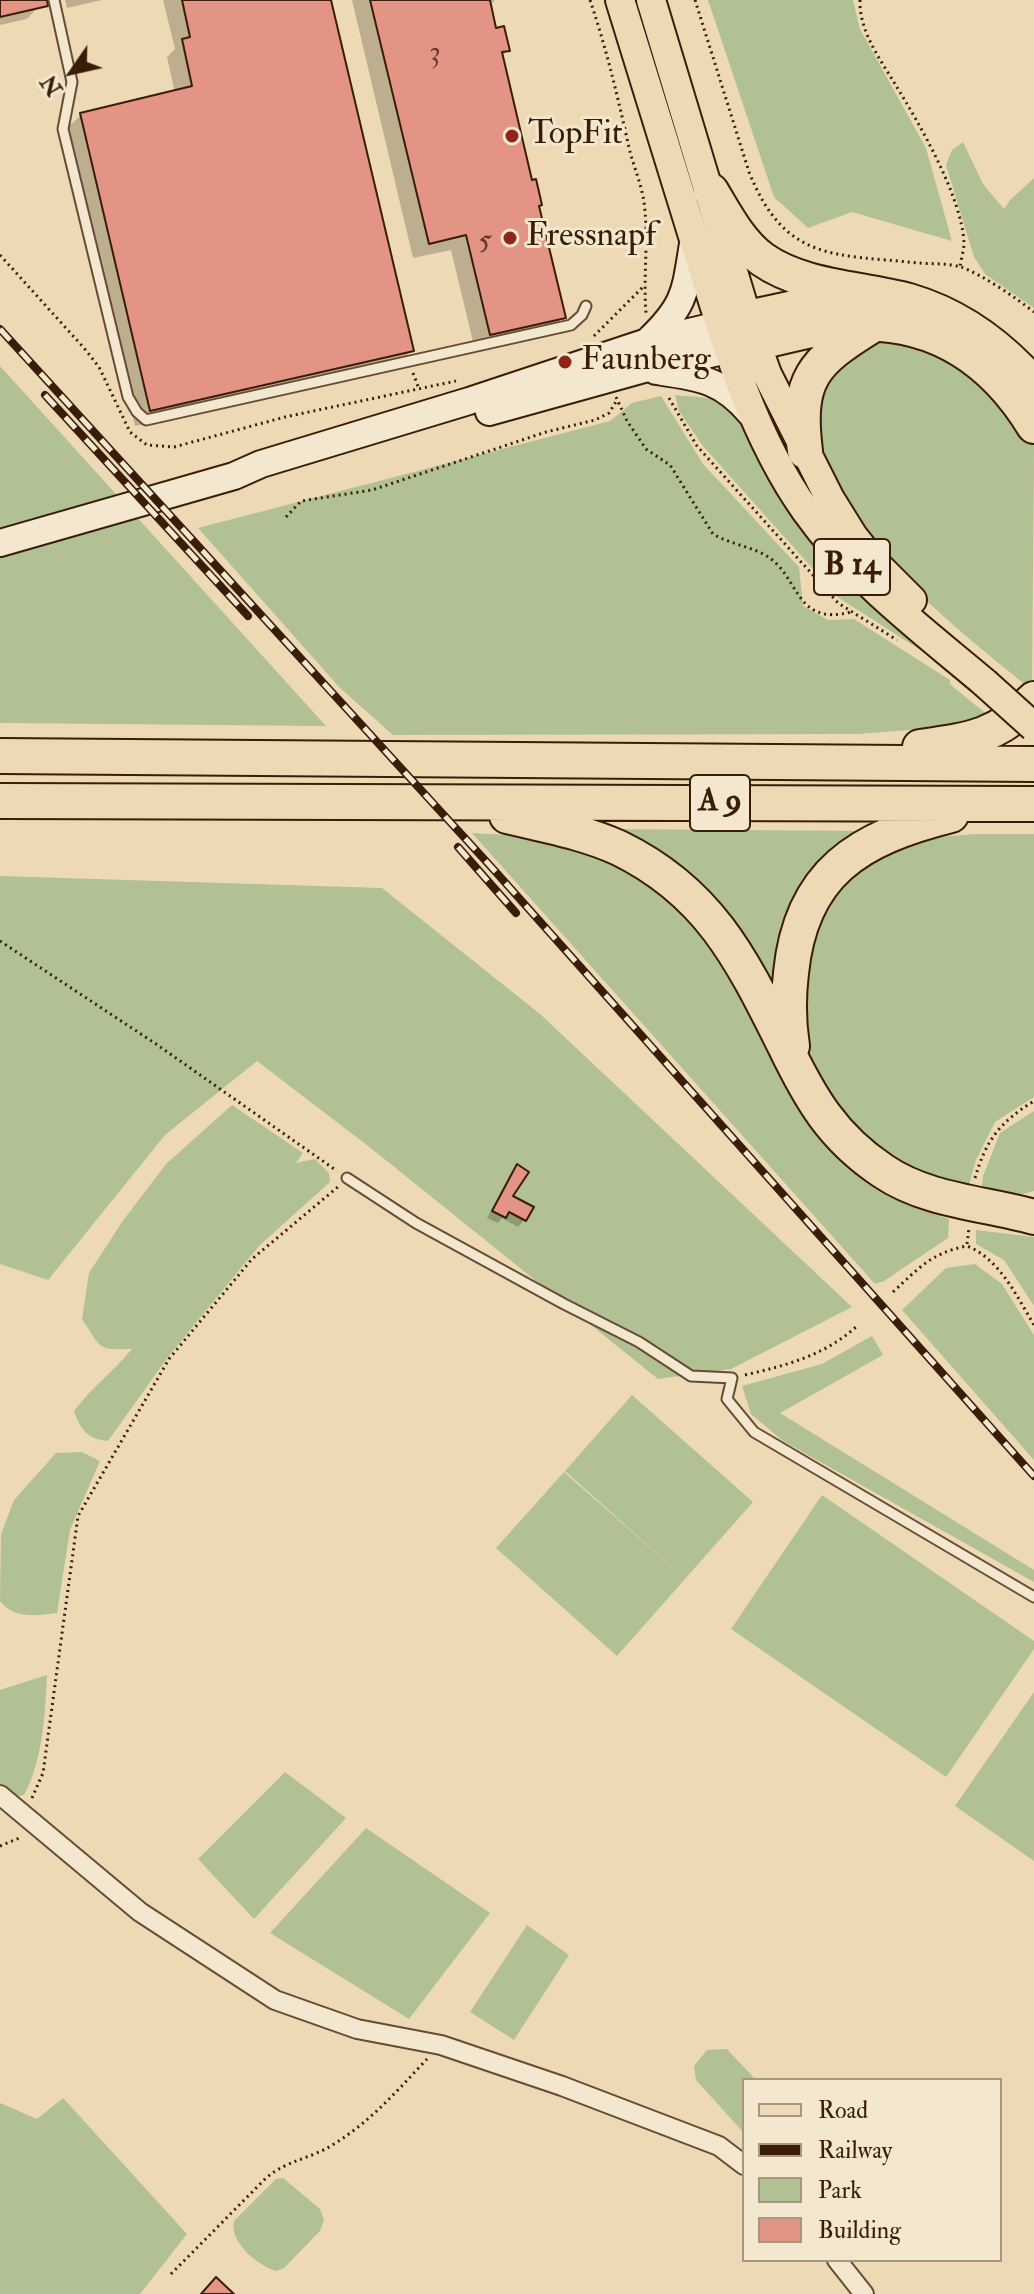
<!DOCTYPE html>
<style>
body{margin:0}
#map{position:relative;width:1034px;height:2294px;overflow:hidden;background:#eddab5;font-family:"IM FELL Double Pica",serif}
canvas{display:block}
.legend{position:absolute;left:742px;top:2078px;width:260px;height:184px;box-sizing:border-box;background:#f3e7cf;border:2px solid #a9967f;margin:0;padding:10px 14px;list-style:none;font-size:24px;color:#391d08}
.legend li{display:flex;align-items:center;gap:16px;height:40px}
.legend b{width:40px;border:2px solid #a9967f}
.north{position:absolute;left:32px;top:32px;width:80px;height:80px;-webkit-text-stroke:6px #f3e7cf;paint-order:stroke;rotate:236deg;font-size:22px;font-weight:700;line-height:32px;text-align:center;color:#391d08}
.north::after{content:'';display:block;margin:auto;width:28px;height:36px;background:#391d08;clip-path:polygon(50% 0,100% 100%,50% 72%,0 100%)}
</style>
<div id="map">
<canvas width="1034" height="2294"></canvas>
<ul class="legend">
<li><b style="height:10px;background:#eddab5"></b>Road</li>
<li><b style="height:10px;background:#391d08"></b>Railway</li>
<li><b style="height:22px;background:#b1c193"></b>Park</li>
<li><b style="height:22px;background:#e39485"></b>Building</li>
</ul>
<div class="north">N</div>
</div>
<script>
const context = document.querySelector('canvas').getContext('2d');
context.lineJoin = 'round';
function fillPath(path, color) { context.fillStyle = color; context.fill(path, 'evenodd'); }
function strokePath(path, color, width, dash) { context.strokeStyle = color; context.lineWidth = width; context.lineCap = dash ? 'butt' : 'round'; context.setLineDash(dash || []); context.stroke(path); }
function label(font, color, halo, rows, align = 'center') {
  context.font = font + ' "IM FELL Double Pica",serif'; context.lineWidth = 6; context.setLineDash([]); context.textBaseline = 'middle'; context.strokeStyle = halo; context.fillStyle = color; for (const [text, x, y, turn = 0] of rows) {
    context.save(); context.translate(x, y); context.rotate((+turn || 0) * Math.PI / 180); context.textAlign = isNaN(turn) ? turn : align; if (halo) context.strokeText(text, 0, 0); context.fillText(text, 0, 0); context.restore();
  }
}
const green = new Path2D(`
 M 708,0 L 853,0 L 860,29 L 926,148 L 952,241 L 852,212 L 808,228 L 774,197 Z
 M 963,142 L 983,184 L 1004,209 L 1010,200 L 1034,178 L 1034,308 L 985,274 L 974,257 L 946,165 L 952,150 Z
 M 881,340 L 950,353 L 1012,411 L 1034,446 L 1032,690 C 951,624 872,565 830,465 C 824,451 813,428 815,413 C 817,398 826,381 831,367 Z
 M 0,366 L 326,726 L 0,723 Z
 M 675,395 C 689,397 712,396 724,403 C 743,414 768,472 779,492 C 817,562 880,611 939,662 L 839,598 L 702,445 L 679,411 Z
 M 661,396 L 703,464 L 799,567 L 803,606 L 828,620 L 854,619 L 950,680 L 950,684 L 990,717 L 963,726 L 857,734 L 393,735 L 340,688 L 198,528 L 610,421 L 632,403 Z
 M 602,829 L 871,831 L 851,842 L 780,1015 L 759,973 Z
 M 472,833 L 572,839 L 689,903 L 871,1180 L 924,1211 L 949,1219 L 948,1238 L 884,1281 L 875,1284 Z
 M 976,834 L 1034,834 L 1034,1097 L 995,1122 L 976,1160 L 969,1185 L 952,1180 L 949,1185 L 920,1177 L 859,1138 L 815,1074 L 805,1044 L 798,1007 L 822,902 L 888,847 L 924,838 Z
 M 0,876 L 382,888 L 540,1014 L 852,1307 L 731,1369 L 658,1379 L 372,1149 L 257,1061 L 165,1135 L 48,1280 L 0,1264 Z
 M 232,1105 L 303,1153 L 296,1163 L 315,1159 L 329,1173 L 330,1182 L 259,1246 L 168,1357 L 108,1441 C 87,1439 81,1430 74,1411 C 91,1388 114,1371 132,1349 C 96,1350 102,1349 82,1319 L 89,1273 L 122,1222 L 166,1164 Z
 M 1034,1111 L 1034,1191 L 1015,1196 L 981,1193 L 983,1176 L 1000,1133 Z
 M 976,1230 L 1034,1237 L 1034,1306 L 1004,1260 L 976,1244 Z
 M 975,1264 L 1002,1284 L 1034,1335 L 1034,1460 L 902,1310 L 946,1268 Z
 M 872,1336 L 883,1355 L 780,1413 L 1034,1570 L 1034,1582 L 783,1441 L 751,1414 L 742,1386 L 822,1364 Z
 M 632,1395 L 753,1502 L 617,1656 L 496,1548 L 564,1472 L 682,1576 L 565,1471 Z
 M 82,1452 L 100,1461 L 70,1530 L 57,1613 C 36,1616 14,1619 0,1601 L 1,1534 L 14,1500 L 56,1453 Z
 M 822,1495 L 1034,1641 L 1034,1649 L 946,1777 L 731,1629 Z
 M 47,1675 C 45,1715 43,1760 24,1795 L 18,1796 L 0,1783 L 0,1690 Z
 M 1034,1692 L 1034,1861 L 955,1806 Z
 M 285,1772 L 346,1818 L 254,1919 L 198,1859 Z
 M 366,1828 L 490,1913 L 409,2019 L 270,1933 Z
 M 527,1925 L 569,1955 L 514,2040 L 470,2012 Z
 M 727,2049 L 756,2080 L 744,2080 L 744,2133 L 696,2080 L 694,2066 L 707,2050 Z
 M 63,2098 L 187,2234 L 140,2294 L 0,2294 L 0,2103 L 37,2119 Z
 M 283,2178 L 320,2209 L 324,2220 L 320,2231 L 284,2268 L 276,2271 C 257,2265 229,2242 234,2221 L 276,2179 Z`);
const shadow = new Path2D(`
 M 0,0 L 37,0 L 38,7 L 27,19 L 0,25 Z
 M 65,0 L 102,0 L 67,8 Z
 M 163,0 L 329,0 L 412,350 L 396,366 L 135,426 L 65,130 L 81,115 L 175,93 L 167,57 L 175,49 Z
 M 352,0 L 495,0 L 489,6 L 495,30 L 508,50 L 501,57 L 563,317 L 548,332 L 475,350 L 451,250 L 413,258 Z
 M 517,1167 L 510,1196 L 524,1220 L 518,1227 L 502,1218 L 498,1223 L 487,1218 L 511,1173 Z`);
const building = new Path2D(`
 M 0,0 L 47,0 L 48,6 L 0,17 Z
 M 182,0 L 331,0 L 414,351 L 150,411 L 80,113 L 192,86 L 182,39 L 190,37 Z
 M 370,0 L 490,0 L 496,28 L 504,26 L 510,51 L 502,52 L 532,180 L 536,179 L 542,205 L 539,206 L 566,318 L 490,335 L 466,235 L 429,244 Z
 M 517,1164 L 529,1172 L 513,1196 L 534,1207 L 526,1221 L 509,1212 L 506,1218 L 492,1211 Z
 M 216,2277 L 234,2294 L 201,2294 Z`);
const path = new Path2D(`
 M 590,0 C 606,47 617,94 628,143 C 632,163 641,182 644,202 C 649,239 643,276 646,313
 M 695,0 L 749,172 C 785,262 834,254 918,263 C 931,264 948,263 961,267 C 983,275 1016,298 1034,312
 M 860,0 C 859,31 880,59 895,84 C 919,123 962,197 964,243 C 964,250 961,259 960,267
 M 0,255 L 84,348 L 99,367 L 130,432 L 147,445 L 174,447 L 285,417 L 456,381
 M 594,336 L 645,285
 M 413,373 L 419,389
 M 616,397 L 627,421 L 646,449 L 670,465 L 713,534 C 730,544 749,546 765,555 C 800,574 793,627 851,612
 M 669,398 L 697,446 L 838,603 L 897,640
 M 286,517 L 301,501 L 372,490 L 546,432 L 595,420 L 609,413 L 617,400
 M 0,941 L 156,1044 L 337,1171
 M 975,1178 C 986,1140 1000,1122 1034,1101
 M 967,1244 L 969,1228
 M 893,1292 C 919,1268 931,1253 967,1246 C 1000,1259 1017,1297 1034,1325
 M 745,1375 C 787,1365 824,1356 857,1326
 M 32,1798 L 43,1773 L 78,1516 L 169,1359 L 252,1259 L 339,1186
 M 0,1846 L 22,1837
 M 171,2274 L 266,2178 C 289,2159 311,2159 334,2144 C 371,2121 397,2091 427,2059`);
const service = new Path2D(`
 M 54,0 L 72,82 L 63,129 L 128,397 L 137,412 L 146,420 L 571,325 L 582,315 L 586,306
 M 347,1178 L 416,1223 L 564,1304 L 639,1342 L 691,1376 L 732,1378 L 727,1399 L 754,1432 L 1034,1597`);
const minor = new Path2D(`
 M 0,1795 L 140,1912 L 275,2000 L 357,2029 L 441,2045 L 562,2086 L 719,2146 L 744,2165
 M 837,2260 L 864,2294`);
const secondary = new Path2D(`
 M 648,341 C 688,303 685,290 694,238
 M 656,371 C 698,377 722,379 751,414
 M 489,412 L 644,369 L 749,345
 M 0,543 L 234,476 L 261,464 L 469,401 L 647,342 L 740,320`);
const primary = new Path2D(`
 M 620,0 C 646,83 671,166 697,249 C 724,338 752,435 806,511 C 855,580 921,629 985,683
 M 651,0 L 747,318 L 767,374 L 830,499 L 853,536 L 873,561 L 912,600`);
const motorway = new Path2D(`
 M 711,191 C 725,214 739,242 762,259 C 803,288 861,288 909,301 C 960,316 1000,346 1034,385
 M 747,318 L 826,301 L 857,298
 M 756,343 C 787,336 819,326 852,324 C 933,319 993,359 1034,426
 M 805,451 C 796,379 813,362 871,326
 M 920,747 C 970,740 997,737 1034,699
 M 0,756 L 1034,764
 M 0,801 L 1034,804
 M 507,816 C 544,825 584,832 619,848 C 709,892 741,958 784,1044 C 810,1098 832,1137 883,1171 C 927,1201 984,1203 1034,1217
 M 792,1046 C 788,1021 788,998 791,973 C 801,872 859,838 951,815`);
const rail = new Path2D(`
 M 0,329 L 494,870 L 1034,1476
 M 45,395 L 248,616
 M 458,847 L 516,913`);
const primaryBridge = new Path2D(`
 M 985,683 L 1034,727`);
const markers = [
 [512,136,8,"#8f2418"],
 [510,238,8,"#8f2418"],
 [565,362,8,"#8f2418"]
];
const numberNames = [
 ["3",435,55],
 ["5",485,243]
];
const shields = [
 [852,567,76],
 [720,803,60]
];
const shieldNames = [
 ["B 14",852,567],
 ["A 9",720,803]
];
const poiNames = [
 ["TopFit",528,136],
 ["Fressnapf",526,238],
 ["Faunberg",581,362]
];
fillPath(green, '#b1c193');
fillPath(shadow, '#0003');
fillPath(building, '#e39485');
strokePath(building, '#391d08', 2);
strokePath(service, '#664c33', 13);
strokePath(minor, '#664c33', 22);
strokePath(secondary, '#391d08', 30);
strokePath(primary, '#391d08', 32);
strokePath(motorway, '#391d08', 38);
strokePath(path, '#391d08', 3, [2, 4]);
strokePath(service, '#f3e7cf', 9);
strokePath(minor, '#f3e7cf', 18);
strokePath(secondary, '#f3e7cf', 26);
strokePath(primary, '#eddab5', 28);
strokePath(motorway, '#eddab5', 34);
strokePath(rail, '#391d08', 8);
strokePath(rail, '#f3e7cf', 5, [15]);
strokePath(primaryBridge, '#391d08', 32, []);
strokePath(primaryBridge, '#eddab5', 28);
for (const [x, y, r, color] of markers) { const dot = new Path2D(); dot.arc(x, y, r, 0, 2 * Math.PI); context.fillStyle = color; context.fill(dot); strokePath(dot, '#f3e7cf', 3); }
label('30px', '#643b27', null, numberNames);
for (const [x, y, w] of shields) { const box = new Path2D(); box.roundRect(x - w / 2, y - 28, w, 56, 6); context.fillStyle = '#f3e7cf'; context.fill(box); strokePath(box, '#391d08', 2); }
label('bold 32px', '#391d08', null, shieldNames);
label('34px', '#391d08', '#f3e7cf', poiNames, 'left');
</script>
